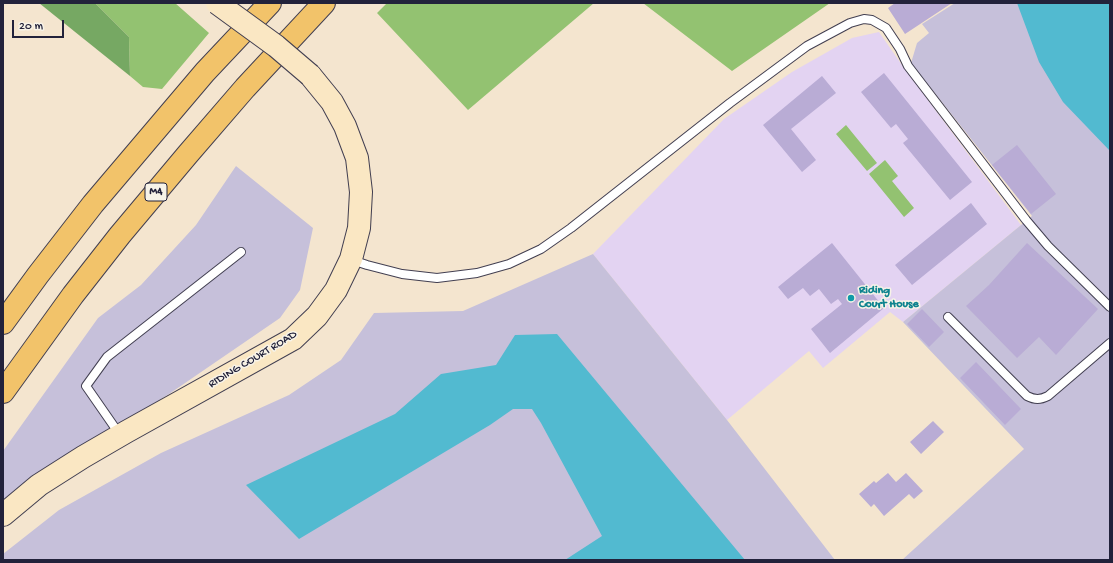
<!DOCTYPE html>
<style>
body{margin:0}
#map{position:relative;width:1113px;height:563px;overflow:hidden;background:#f4e5cf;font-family:"Gochi Hand",sans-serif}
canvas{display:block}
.frame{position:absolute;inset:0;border:4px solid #22223b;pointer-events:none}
.scale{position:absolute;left:12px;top:20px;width:52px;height:18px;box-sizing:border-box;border:2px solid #22223b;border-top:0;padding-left:5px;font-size:12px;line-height:14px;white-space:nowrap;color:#22223b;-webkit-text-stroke:3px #f7f3e8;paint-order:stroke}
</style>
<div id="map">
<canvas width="1113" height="563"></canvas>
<div class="frame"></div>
<div class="scale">20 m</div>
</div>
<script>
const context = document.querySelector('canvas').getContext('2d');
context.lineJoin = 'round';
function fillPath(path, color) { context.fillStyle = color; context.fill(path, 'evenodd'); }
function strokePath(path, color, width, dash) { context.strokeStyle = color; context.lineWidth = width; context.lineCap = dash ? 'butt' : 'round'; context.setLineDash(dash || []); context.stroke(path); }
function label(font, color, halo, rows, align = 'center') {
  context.font = font + ' "Gochi Hand",sans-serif'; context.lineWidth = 3; context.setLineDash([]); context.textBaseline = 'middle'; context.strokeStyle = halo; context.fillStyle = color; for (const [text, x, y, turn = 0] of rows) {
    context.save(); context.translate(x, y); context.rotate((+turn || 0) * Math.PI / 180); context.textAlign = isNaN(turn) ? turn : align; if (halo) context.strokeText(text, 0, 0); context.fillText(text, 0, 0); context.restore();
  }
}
const built = new Path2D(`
 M 879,32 L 904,68 L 1021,225 L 903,322 L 890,312 L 823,368 L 809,351 L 727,420 L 593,254 L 724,119 L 792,72 L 852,38 Z`);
const industrial = new Path2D(`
 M 955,3 L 1110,3 L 1110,560 L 902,560 L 1024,449 L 903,322 L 1032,216 L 911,63 L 917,43 L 929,33 L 922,24 Z
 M 236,166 L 313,228 L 300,290 L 280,318 L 169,394 L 104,434 L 3,505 L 3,451 L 98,318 L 141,285 L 196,225 Z
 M 593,254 L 727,420 L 835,560 L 3,560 L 3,554 L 59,510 L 161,453 L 289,395 L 341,360 L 374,313 L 463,311 Z`);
const green = new Path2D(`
 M 95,3 L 175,3 L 209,33 L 162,89 L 143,87 L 130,76 L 129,37 Z
 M 387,3 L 594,3 L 468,110 L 377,13 Z
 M 643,3 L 830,3 L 732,71 Z
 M 846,125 L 877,163 L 867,171 L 836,134 Z
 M 885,160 L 898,176 L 892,181 L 914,208 L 904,217 L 869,174 Z`);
const forest = new Path2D(`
 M 39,3 L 95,3 L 129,37 L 130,76 Z`);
const water = new Path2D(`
 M 1017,3 L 1110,3 L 1110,151 L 1063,102 L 1039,62 Z
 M 557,334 L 745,560 L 565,560 L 602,536 L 541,423 L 532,409 L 513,409 L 490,425 L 299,539 L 246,485 L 395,414 L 441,374 L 496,365 L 515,335 Z`);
const building = new Path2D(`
 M 895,3 L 952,3 L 905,34 L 888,8 Z
 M 884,73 L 972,182 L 950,200 L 903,143 L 908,139 L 896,124 L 891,128 L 861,92 Z
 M 822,76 L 836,93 L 791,129 L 816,160 L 802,172 L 763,125 Z
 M 1017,145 L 1056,194 L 1031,214 L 992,165 Z
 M 971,203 L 987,224 L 912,285 L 895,265 Z
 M 832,243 L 884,308 L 830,353 L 811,329 L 842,304 L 838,299 L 831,304 L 819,289 L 810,296 L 803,288 L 788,299 L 778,287 Z
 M 1027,243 L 1098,309 L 1056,355 L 1039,337 L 1017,358 L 966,306 L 989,285 Z
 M 922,309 L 944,332 L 929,347 L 907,324 Z
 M 976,362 L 1021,409 L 1005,425 L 960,378 Z
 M 933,421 L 944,432 L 921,454 L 910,442 Z
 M 888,473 L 896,482 L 906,473 L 923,491 L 914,499 L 909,494 L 884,516 L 874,504 L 871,507 L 859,494 L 874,481 L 876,483 Z`);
const lane = new Path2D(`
 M 352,260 L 367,265 L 402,274 L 437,278 L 477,273 L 509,264 L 541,249 L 571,228 L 730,103 L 807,46 L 850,23 L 864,19 L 872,20 L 886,28 L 900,49 L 908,66 L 1026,220 L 1048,246 L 1110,307
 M 948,317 L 1027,396 C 1035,400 1040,400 1048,396 L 1110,343
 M 120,435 L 86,386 L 107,357 L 241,252`);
const secondary = new Path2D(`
 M 3,515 L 39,485 L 83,457 L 126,432 L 293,339 L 317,316 L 336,290 L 351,259 L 359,228 L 361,192 L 357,158 L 345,126 L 332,102 L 310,75`);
const highway = new Path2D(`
 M 3,323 L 38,275 L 93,204 L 205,72 L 270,3
 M 3,392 L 73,295 L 120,235 L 188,154 L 245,88 L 324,3`);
const secondaryBridge = new Path2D(`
 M 217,3 L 276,46 L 310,75`);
const markers = [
 [851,298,4,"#0f9aa8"]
];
const shields = [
 [156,192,22]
];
const shieldNames = [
 ["M4",156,192]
];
const cultureNames = [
 ["Riding",859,291],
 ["Court House",859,305]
];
const streetNames = [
 ["RIDING COURT ROAD",253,360,-31]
];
fillPath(built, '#e3d3f2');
fillPath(industrial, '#c6c0da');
fillPath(green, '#93c271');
fillPath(forest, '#76a863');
fillPath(water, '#52bad0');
fillPath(building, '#b9acd5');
strokePath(lane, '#423f51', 10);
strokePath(secondary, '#423f51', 24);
strokePath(highway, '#423f51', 24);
strokePath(lane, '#fff', 8);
strokePath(secondary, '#fae7c3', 22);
strokePath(highway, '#f2c36a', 22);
strokePath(secondaryBridge, '#423f51', 24, []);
strokePath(secondaryBridge, '#fae7c3', 22);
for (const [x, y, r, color] of markers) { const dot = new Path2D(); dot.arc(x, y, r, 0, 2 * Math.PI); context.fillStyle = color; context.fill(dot); strokePath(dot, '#f7f3e8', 1.5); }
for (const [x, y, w] of shields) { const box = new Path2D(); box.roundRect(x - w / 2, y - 9, w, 18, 3); context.fillStyle = '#f7f3e8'; context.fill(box); strokePath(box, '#22223b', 1); }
label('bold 11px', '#22223b', null, shieldNames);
label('bold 12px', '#0d838f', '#f7f3e8', cultureNames, 'left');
label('12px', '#22223b', '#f7f3e8', streetNames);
</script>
